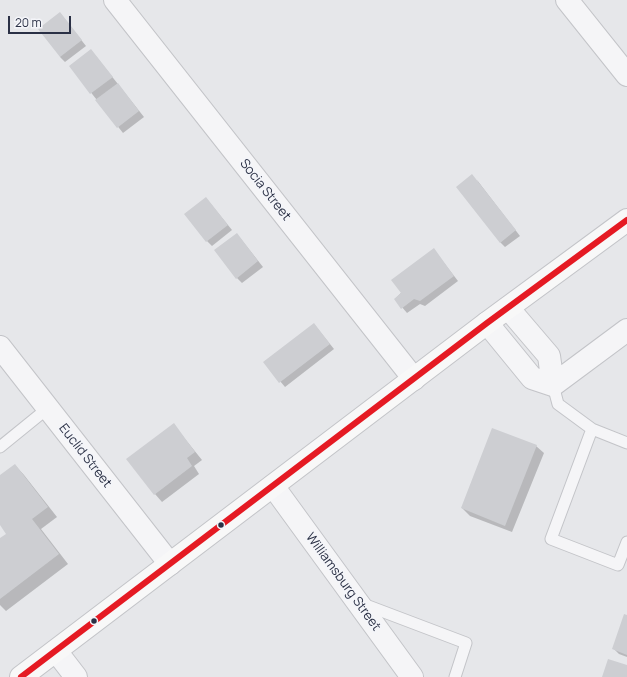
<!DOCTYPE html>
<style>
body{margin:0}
#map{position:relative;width:627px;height:677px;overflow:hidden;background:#e6e7ea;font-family:Manrope,sans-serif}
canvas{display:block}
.scale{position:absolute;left:8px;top:16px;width:63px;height:18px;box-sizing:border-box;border:2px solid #2a3045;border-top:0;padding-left:5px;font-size:12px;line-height:14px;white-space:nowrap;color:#2a3045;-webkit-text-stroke:3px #f4f5f9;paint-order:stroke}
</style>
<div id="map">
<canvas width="627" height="677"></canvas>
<div class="scale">20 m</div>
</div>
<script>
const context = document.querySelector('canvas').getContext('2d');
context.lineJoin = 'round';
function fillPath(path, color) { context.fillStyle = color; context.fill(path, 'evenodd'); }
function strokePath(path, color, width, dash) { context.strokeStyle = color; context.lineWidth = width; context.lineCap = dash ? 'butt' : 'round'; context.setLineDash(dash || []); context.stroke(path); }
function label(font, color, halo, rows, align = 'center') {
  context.font = font + ' Manrope,sans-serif'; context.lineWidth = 4; context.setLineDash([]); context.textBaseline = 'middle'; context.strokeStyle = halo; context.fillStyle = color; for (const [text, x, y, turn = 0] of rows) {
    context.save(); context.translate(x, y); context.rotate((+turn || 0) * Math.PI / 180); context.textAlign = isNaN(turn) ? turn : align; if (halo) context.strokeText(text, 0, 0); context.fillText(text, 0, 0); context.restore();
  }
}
const shadow = new Path2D(`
 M 60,13 L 86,46 L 65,62 L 60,57 Z
 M 91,50 L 144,117 L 123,133 L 70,66 Z
 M 477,180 L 520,236 L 505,247 L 500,242 Z
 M 206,198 L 232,230 L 212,246 L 207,241 Z
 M 241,239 L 263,267 L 242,283 L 237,278 Z
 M 438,255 L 458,281 L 425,306 L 420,304 L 407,313 L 395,299 Z
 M 314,324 L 334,349 L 285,387 L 264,362 Z
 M 173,424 L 202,460 L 194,466 L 199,474 L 162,502 L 155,494 Z
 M 536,446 L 544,453 L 512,532 L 470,516 L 462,508 Z
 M 15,465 L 24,475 L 57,517 L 41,529 L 68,564 L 6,611 L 0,605 L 0,540 L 8,534 L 0,524 L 0,476 Z
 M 627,616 L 627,657 L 619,654 L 614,649 Z`);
const building = new Path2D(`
 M 60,12 L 82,40 L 60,57 L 38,29 Z
 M 91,49 L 113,77 L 90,94 L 69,66 Z
 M 118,83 L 139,111 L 117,128 L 95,100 Z
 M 472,174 L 516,230 L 500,243 L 456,187 Z
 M 206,197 L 228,225 L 206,242 L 184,214 Z
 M 237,233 L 258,261 L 236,279 L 214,250 Z
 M 434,248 L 454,276 L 420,301 L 414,299 L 401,309 L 394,299 L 401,293 L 391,280 Z
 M 314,323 L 330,344 L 279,383 L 263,362 Z
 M 174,423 L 195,452 L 187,458 L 192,466 L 154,495 L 126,459 Z
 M 492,428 L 537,445 L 505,526 L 461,508 Z
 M 15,464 L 48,507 L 32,519 L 59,554 L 0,599 L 0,538 L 6,534 L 0,525 L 0,475 Z
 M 624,614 L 627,615 L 627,655 L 612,649 Z
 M 608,659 L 627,665 L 627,677 L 602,677 Z`);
const service = new Path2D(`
 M 553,385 L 558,404 L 592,429 L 627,443
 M 592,429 L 551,539 L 618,565 L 627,542
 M 0,447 L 48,408
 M 363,604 L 466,643 L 455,677`);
const minor = new Path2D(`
 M 115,0 L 414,379
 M 567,0 L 627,75
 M 487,323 L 532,378 L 553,385 L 549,356 L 508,308
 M 0,347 L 170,564
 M 553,385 L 627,330
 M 273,486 L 412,677
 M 56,651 L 76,677`);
const secondary = new Path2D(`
 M 21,677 L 487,323 L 627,220`);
const bus1 = new Path2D(`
 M 21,677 L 487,323 L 627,220`);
const markers = [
 [221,525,3.5,"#2a3045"],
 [94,621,3.5,"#2a3045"]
];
const streetNames = [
 ["Socia Street",265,190,52],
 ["Euclid Street",85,456,52],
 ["Williamsburg Street",343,582,54]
];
fillPath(shadow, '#0003');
fillPath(building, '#cdced2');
strokePath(service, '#c3c4c8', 13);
strokePath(minor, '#c3c4c8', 24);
strokePath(secondary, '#c3c4c8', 24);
strokePath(service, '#f5f5f7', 11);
strokePath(minor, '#f5f5f7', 22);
strokePath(secondary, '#f8f8f8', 22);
strokePath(bus1, '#e51a23', 6);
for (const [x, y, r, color] of markers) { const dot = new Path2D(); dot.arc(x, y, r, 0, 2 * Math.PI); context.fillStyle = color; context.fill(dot); strokePath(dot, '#f4f5f9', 1.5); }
label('13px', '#2a3045', '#f4f5f9', streetNames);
</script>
